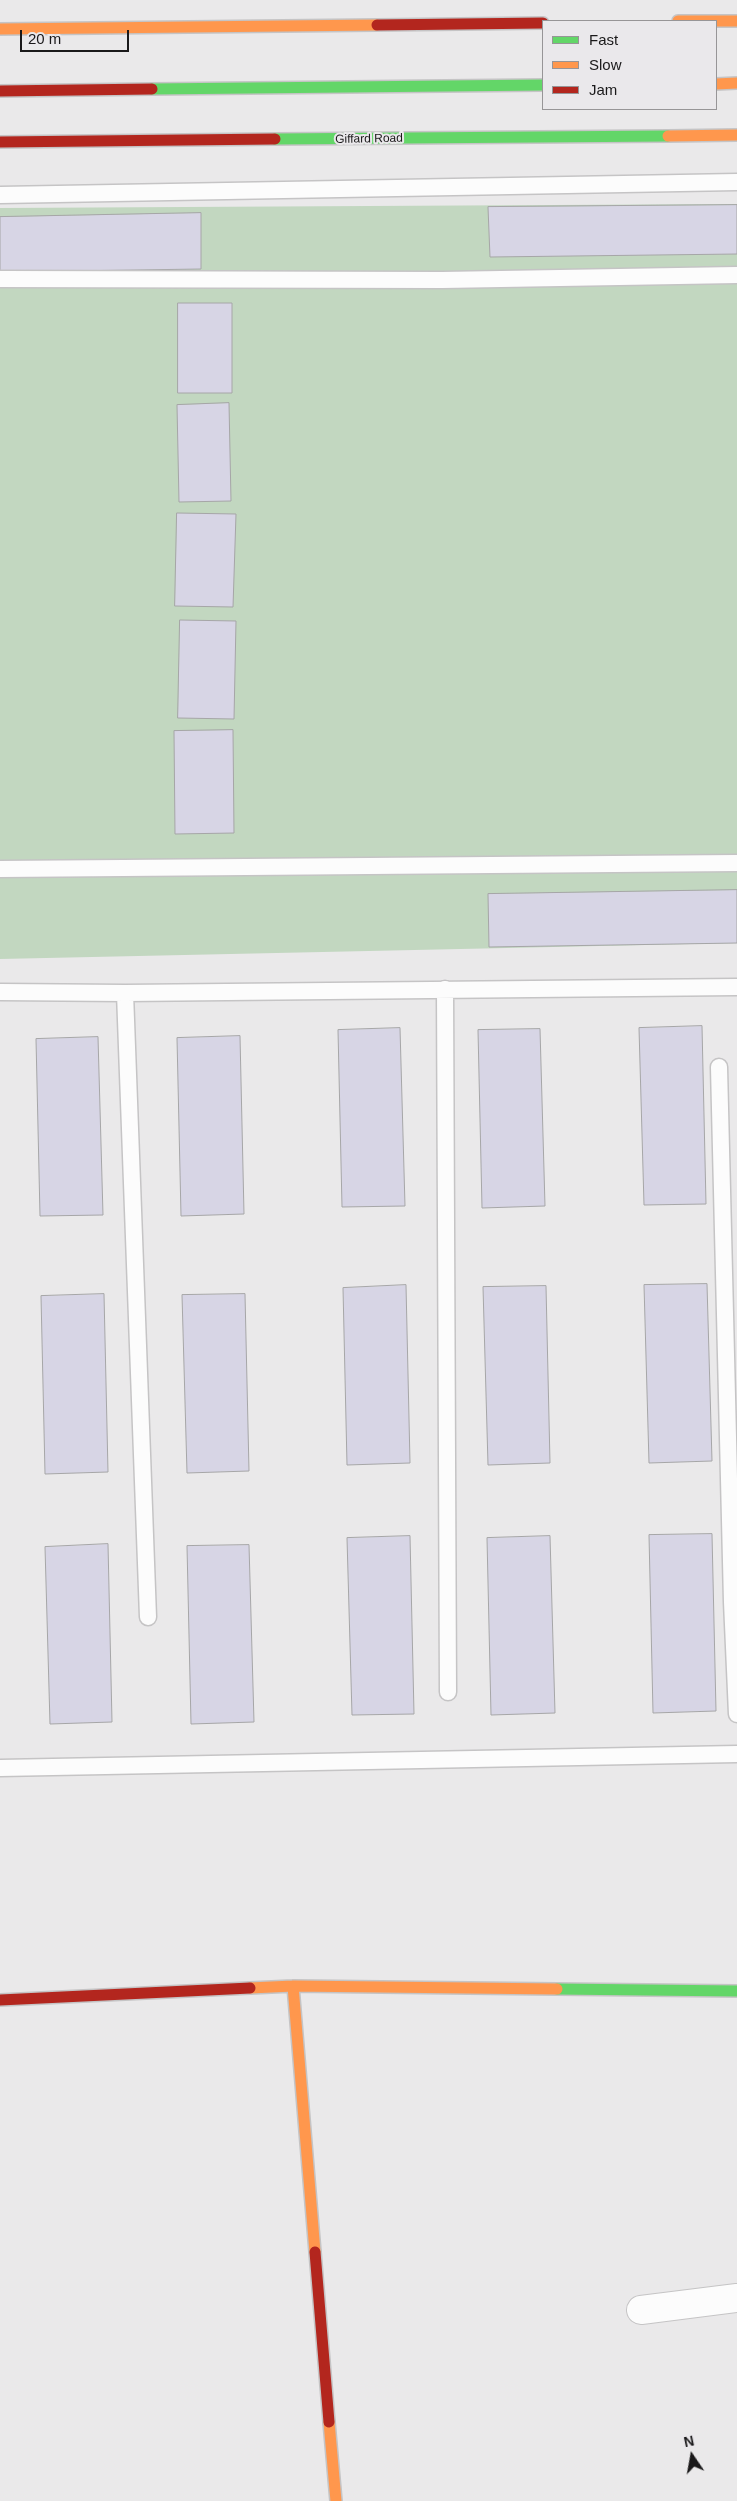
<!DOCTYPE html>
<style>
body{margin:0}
#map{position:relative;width:737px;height:2501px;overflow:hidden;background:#eae9ea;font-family:Arial,sans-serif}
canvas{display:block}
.legend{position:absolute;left:542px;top:20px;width:175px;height:90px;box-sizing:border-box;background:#eae8eb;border:1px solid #979597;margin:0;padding:6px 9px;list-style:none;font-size:15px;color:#1a191a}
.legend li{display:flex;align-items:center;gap:10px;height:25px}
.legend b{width:25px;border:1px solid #979597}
.north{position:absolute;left:667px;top:2431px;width:50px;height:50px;-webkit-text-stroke:4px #eae8eb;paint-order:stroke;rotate:348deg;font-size:14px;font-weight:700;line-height:20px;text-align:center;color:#1a191a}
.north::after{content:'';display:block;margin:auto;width:18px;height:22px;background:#1a191a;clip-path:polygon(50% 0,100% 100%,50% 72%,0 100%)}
.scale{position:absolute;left:20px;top:30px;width:109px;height:22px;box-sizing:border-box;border:2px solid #1a191a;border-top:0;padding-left:6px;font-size:15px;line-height:18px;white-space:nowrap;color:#1a191a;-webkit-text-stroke:4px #eae8eb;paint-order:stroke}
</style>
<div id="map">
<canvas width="737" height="2501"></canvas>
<ul class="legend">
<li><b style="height:6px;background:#63d668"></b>Fast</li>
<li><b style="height:6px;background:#ff974d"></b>Slow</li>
<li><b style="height:6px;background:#b3261e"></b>Jam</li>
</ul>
<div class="north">N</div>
<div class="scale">20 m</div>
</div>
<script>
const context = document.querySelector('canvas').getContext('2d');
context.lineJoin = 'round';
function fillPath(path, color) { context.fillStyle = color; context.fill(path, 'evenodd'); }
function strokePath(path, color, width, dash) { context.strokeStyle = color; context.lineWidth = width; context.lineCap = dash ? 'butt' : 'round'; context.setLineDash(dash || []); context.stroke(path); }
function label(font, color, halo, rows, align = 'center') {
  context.font = font + ' Arial,sans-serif'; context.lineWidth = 4; context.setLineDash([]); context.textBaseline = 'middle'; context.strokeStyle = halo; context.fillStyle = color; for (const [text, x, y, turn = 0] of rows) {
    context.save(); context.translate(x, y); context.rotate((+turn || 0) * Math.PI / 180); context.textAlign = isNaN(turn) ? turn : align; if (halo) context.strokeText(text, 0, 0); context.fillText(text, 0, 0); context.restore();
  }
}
const green = new Path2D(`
 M 737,204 L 737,943 L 0,959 L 0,208 Z`);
const building = new Path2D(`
 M 737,205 L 737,254 L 490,257 L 488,207 Z
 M 201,213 L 201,269 L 0,272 L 0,217 Z
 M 178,303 L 232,303 L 232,393 L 178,393 Z
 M 229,403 L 231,501 L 179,502 L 177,405 Z
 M 177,513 L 236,514 L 233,607 L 175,606 Z
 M 180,620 L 236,621 L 234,719 L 178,718 Z
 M 233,730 L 234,833 L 175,834 L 174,731 Z
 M 737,890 L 737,943 L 489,947 L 488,894 Z
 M 702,1026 L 706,1204 L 644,1205 L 639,1028 Z
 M 400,1028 L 405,1206 L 342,1207 L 338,1030 Z
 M 540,1029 L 545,1206 L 482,1208 L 478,1030 Z
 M 240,1036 L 244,1214 L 181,1216 L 177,1038 Z
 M 98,1037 L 103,1215 L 40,1216 L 36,1039 Z
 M 707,1284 L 712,1461 L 649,1463 L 644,1285 Z
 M 406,1285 L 410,1463 L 347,1465 L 343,1288 Z
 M 546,1286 L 550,1463 L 488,1465 L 483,1287 Z
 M 104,1294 L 108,1472 L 45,1474 L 41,1296 Z
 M 245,1294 L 249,1471 L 187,1473 L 182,1295 Z
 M 712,1534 L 716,1711 L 653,1713 L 649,1535 Z
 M 410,1536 L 414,1714 L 352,1715 L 347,1538 Z
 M 550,1536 L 555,1713 L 491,1715 L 487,1538 Z
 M 108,1544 L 112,1722 L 50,1724 L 45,1547 Z
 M 249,1545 L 254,1722 L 191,1724 L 187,1546 Z`);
const lane = new Path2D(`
 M 0,195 L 737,182
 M 0,279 L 442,280 L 737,275
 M 0,869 L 737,863
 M 445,989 L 448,1692
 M 0,992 L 125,993 L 737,987
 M 125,993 L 148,1617
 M 719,1067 L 732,1602 L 737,1714
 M 0,1768 L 737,1754`);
const street = new Path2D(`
 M 641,2310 L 737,2298`);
const fast = new Path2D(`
 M 152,89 L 543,85
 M 275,139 L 668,136
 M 557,1989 L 737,1991`);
const slow = new Path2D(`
 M 678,21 L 737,21
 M 0,29 L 377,25
 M 716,84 L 737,83
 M 668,136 L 737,135
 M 293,1986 L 315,2252
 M 250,1988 L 293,1986 L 557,1989
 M 329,2422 L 336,2501`);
const jam = new Path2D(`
 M 377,25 L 543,23
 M 0,91 L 152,89
 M 0,142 L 275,139
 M 0,2000 L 250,1988
 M 315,2252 L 329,2422`);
const streetNames = [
 ["Giffard Road",369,139,-1]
];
fillPath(green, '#c2d7c0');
fillPath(building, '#d7d5e5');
strokePath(building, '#a6a6a7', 1);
strokePath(lane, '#c5c4c5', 19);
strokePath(street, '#c5c4c5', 30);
strokePath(fast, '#c5c4c5', 14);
strokePath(slow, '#c5c4c5', 14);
strokePath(jam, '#c5c4c5', 14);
strokePath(lane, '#fcfcfc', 16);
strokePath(street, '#fcfcfc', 28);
strokePath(fast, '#63d668', 11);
strokePath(slow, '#ff974d', 11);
strokePath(jam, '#b3261e', 11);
label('12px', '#1a191a', '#eae8eb', streetNames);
</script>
